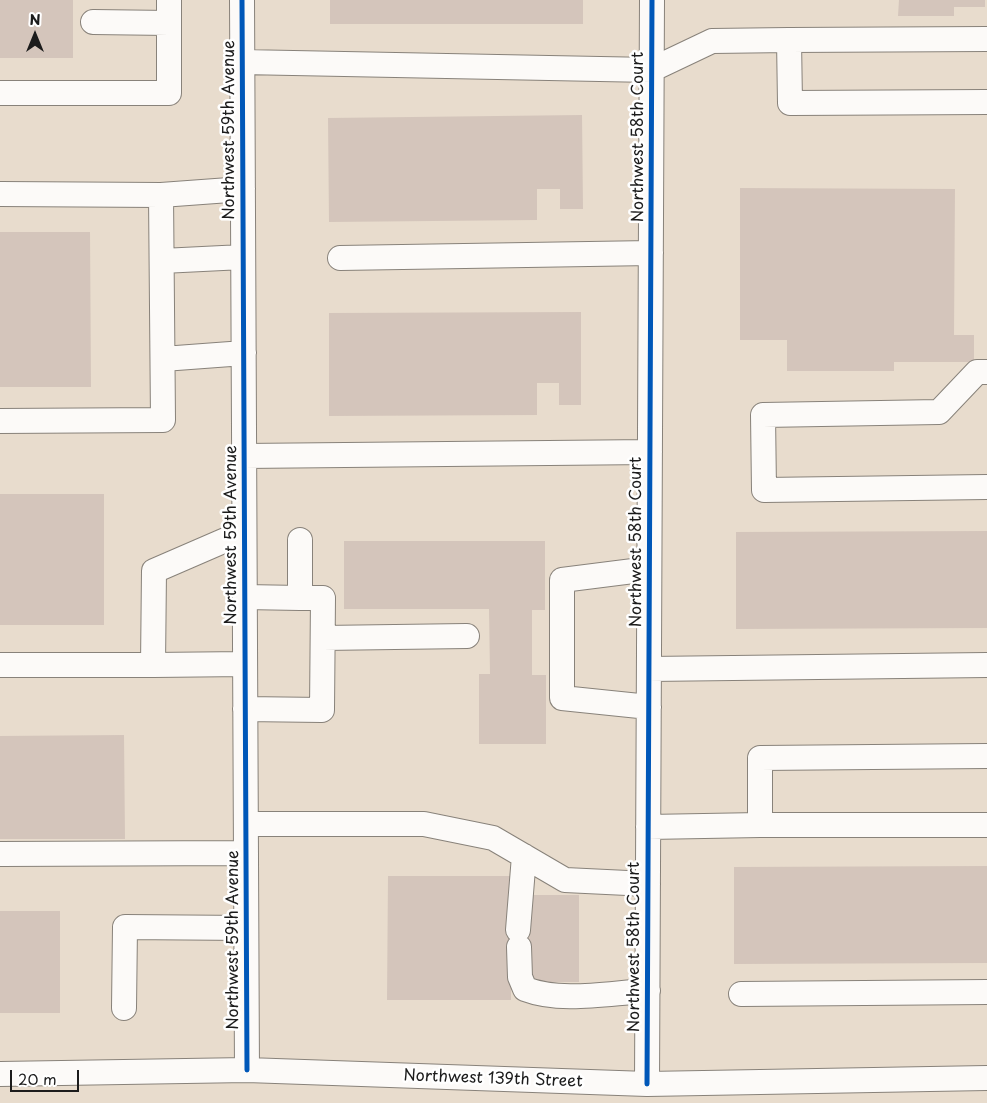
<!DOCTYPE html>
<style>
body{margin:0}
#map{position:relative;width:987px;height:1103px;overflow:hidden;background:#e8dccd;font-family:"Playpen Sans",sans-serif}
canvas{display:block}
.north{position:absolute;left:10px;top:10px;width:50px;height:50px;-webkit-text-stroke:4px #fff;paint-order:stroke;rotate:0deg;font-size:14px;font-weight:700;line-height:20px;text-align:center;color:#1c1c1c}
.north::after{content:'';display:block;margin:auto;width:18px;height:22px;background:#1c1c1c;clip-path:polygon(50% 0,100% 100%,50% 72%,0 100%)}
.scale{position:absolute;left:10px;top:1070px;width:69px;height:22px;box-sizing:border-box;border:2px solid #1c1c1c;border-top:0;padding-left:6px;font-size:15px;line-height:18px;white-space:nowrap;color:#1c1c1c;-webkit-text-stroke:4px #fff;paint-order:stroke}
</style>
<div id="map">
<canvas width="987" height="1103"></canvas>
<div class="north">N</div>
<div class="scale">20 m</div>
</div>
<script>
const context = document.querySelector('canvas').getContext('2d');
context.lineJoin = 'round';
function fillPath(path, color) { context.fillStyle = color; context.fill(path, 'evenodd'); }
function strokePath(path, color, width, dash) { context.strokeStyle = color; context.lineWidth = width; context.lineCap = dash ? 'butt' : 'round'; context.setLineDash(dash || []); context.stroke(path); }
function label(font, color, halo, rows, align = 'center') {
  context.font = font + ' "Playpen Sans",sans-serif'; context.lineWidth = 5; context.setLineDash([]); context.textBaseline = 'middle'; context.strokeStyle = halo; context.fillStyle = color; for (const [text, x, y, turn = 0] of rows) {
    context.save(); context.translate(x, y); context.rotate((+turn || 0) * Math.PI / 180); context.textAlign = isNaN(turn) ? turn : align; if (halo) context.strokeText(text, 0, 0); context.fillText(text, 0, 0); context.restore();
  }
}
const building = new Path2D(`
 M 0,0 L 73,0 L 73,58 L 0,58 Z
 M 330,0 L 583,0 L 583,24 L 330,24 Z
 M 899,0 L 985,0 L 985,7 L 954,7 L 954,16 L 898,16 Z
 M 582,115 L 583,209 L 560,209 L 560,189 L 537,189 L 537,220 L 329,222 L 328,118 Z
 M 740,188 L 955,189 L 954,335 L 974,335 L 974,362 L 894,362 L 894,371 L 787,371 L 787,340 L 740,340 Z
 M 0,232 L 90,232 L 91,387 L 0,387 Z
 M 581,312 L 581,405 L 559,405 L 559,383 L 537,383 L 537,415 L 329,416 L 329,313 Z
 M 0,494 L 104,494 L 104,625 L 0,625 Z
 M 987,531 L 987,628 L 736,629 L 736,532 Z
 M 344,541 L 545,541 L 545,610 L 532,610 L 532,675 L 546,675 L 546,744 L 479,744 L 479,674 L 490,674 L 489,609 L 344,609 Z
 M 124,735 L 125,839 L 0,839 L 0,736 Z
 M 987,866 L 987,963 L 734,964 L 734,867 Z
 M 388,876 L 511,876 L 525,895 L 579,895 L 579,982 L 524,982 L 511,948 L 511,1000 L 387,1000 Z
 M 0,911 L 60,911 L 60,1013 L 0,1013 Z`);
const minor = new Path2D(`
 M 242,0 L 247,1070
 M 93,22 L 169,23
 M 987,39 L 789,40 L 790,103 L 987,102
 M 242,62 L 651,70 L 712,41 L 789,40
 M 0,93 L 169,93 L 169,0
 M 0,194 L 161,195 L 163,420 L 0,421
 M 161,195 L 243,189
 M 340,258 L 651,253
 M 162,261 L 243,257
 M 163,359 L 244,353
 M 987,372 L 977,372 L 939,412 L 763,415 L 764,490 L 987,487
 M 244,456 L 650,452
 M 245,597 L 300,598 L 300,540
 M 323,638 L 467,636
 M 0,665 L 153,665 L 154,571 L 244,532
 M 153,665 L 245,664
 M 649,669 L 987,665
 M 649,707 L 562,698 L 562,580 L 649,569
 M 245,709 L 322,710 L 323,598 L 300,598
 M 987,756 L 760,758 L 760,825 L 987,825
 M 246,824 L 424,824 L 493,838 L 565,880 L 648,884
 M 648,827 L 760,825
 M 0,854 L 246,853
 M 518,930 L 524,856
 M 519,947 L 520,977 L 525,989 C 562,1003 608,993 648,991
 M 741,994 L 987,992
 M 124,1008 L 125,927 L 246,928
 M 0,1074 L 247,1070 L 647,1084 L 987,1078
 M 647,1084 L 652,0`);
const cycleway = new Path2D(`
 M 242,0 L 247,1070
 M 647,1084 L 652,0`);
const streetNames = [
 ["Northwest 59th Avenue",230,130,-90],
 ["Northwest 58th Court",639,137,-90],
 ["Northwest 59th Avenue",232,535,-90],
 ["Northwest 58th Court",637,542,-90],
 ["Northwest 59th Avenue",234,940,-90],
 ["Northwest 58th Court",635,947,-90],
 ["Northwest 139th Street",493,1079,2]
];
fillPath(building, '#d4c5bb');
strokePath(minor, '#88827a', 26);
strokePath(minor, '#fcfaf8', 24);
strokePath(cycleway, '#0057b8', 5);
label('16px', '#1c1c1c', '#fff', streetNames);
</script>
